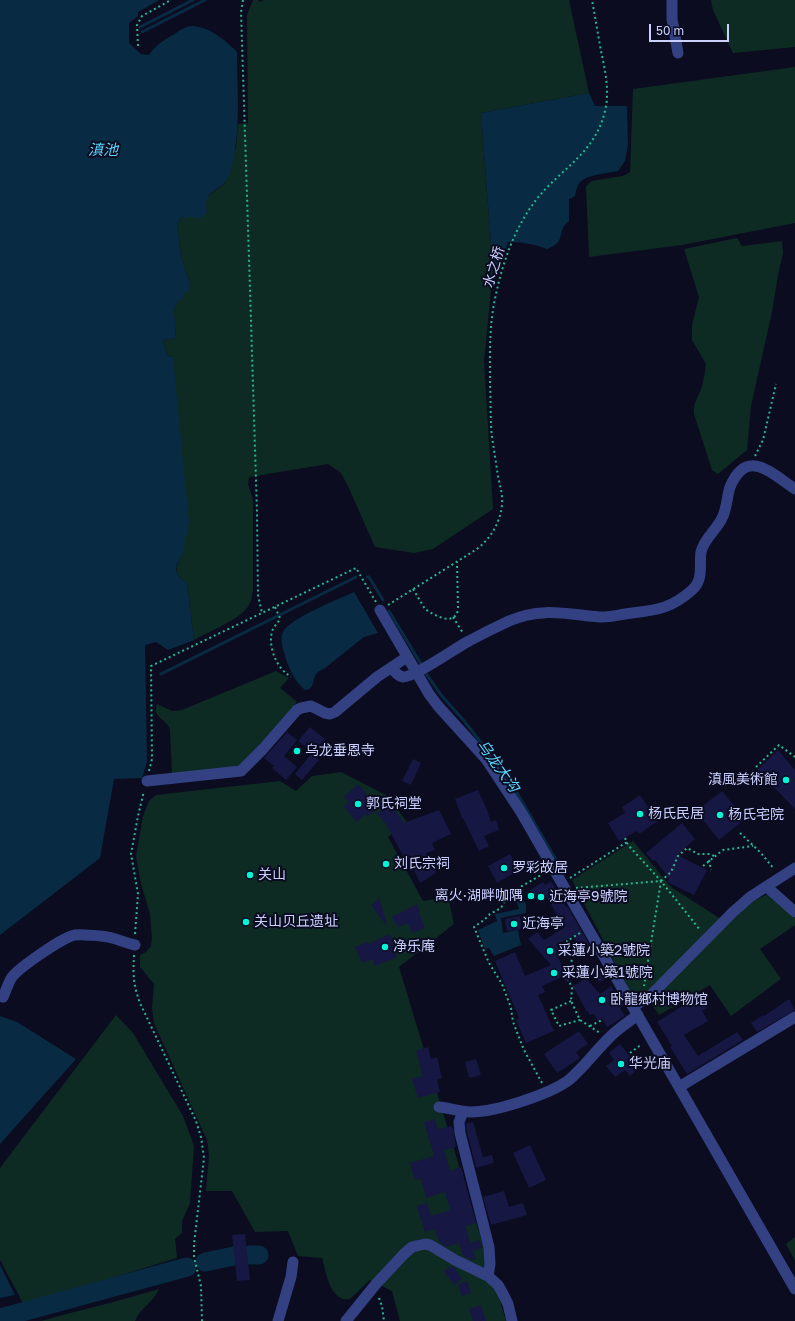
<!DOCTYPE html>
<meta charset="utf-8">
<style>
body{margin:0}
#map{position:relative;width:795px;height:1321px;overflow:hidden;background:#0b0c20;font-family:"Golos Text",sans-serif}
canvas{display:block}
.scale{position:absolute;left:649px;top:24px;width:80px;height:18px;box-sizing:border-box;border:2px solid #cbd0ff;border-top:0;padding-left:5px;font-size:12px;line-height:14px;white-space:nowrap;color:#cbd0ff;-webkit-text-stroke:3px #0b0c20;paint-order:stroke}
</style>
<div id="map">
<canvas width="795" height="1321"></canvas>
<div class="scale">50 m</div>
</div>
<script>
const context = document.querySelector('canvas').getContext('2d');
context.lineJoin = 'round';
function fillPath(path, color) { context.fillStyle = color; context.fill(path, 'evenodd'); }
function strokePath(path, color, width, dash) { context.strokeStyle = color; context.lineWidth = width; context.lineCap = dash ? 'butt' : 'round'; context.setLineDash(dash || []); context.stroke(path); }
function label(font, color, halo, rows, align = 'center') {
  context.font = font + ' "Golos Text","Noto Sans SC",sans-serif'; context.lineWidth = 4; context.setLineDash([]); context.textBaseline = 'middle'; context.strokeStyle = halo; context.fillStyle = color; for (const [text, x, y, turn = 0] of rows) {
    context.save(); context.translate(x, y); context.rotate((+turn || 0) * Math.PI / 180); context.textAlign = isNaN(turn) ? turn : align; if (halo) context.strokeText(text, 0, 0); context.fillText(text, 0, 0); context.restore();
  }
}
const green = new Path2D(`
 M 253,0 L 258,0 L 259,2 L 264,0 L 569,0 L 589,93 L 481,113 L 493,270 L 484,361 L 493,509 L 433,549 L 414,553 L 375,547 L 348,486 L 341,473 L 328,464 L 249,477 L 248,484 L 253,500 L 253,590 C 252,597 251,603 247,608 C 238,620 208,632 194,640 L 187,583 C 173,574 175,568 182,555 L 172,357 L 167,356 L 163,340 L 176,338 L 174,313 L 175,306 L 189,288 L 189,281 L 181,256 L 177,224 L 181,218 L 207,212 L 205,204 L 207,197 L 225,183 L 236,147 L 238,124 L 248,123 L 247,15 Z
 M 711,0 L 795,0 L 795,47 L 733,53 L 713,10 Z
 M 795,67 L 795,223 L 682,245 L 589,257 L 586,187 L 591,181 L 623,176 L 630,172 L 633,89 Z
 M 737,238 L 742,246 L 782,241 L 783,253 L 778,275 L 772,312 L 751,406 L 747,450 L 718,474 L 712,470 L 694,414 C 693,401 699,397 702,386 C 704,379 705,371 706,364 L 692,340 L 692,325 L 699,297 L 684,249 Z
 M 276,671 L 289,678 L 280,688 L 297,702 L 244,767 L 172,776 L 170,729 C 166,718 152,719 157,704 L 172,711 L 182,710 Z
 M 341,772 L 386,795 L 407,822 L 388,837 L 423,901 L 448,897 L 454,924 L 399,967 L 506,1321 L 400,1321 L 392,1291 L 370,1280 L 350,1299 C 347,1299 343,1300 341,1298 C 328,1292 326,1270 322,1258 L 298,1256 L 288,1231 L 255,1232 L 232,1191 L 206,1191 L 209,1155 L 207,1140 L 154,1023 L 152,1008 L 154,984 L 140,967 L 140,955 L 146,952 L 151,946 L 152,939 L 150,914 L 141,884 L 136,856 L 143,816 L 149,801 L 156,795 L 280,781 L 296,791 L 312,776 Z
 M 633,841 L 671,887 L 721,919 L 657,983 L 635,1002 L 572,880 Z
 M 768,894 L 795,918 L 795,925 L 760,949 L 781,979 L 731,1016 L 710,985 L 659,1015 L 649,1000 L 751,902 Z
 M 116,1015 L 133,1033 L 183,1116 L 194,1146 L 190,1203 L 182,1221 L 182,1233 L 175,1239 L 177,1258 L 24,1305 L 0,1260 L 0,1168 Z
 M 795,1237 L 795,1261 L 786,1244 Z
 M 159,1289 C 154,1302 140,1308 135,1321 L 41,1321 C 80,1310 120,1301 159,1289 Z`);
const water = new Path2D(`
 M 0,0 L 159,0 L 138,12 L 138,16 L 129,23 L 129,43 L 141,54 L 149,55 C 155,46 163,40 173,35 C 178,32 185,26 192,26 C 210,27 225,40 237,52 C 237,93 242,136 229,175 C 223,193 202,187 207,212 L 203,218 L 189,217 L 181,218 L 177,224 L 181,256 L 189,281 L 189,289 L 175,306 L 174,313 L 176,338 L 163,340 L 167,356 L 173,357 L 189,523 L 182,555 L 177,564 L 176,571 L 180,578 L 187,583 L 194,640 L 168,650 L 156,642 L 145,645 L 147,762 L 142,778 L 114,779 L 100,858 L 0,935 Z
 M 589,93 L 595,106 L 627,106 L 628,145 L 625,161 L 618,171 C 608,173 588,175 581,181 C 577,185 576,191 575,196 L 569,199 L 569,221 C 555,232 568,241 547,249 C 533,244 523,242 508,242 L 498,272 L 493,270 L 481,113 Z
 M 354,592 L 378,633 L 364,637 L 325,668 C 322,670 318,671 316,674 C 312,681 315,689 305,690 C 296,683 289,669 286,659 C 284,651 279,640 283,632 C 290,618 339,599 354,592 Z
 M 520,895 L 526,904 L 526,913 L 501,918 L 503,933 L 518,930 L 521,945 L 494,956 L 489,948 L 485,949 L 478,930 L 497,921 L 495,914 L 519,909 L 515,897 Z
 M 0,1016 L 17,1022 L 76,1059 L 0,1144 Z
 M 0,1265 L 15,1295 L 0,1298 Z`);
const stream = new Path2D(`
 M 140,27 L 193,0
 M 142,32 L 205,0
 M 367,577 L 369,577 L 383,600
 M 389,611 L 421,664
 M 425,672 L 441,695 L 465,722 L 509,779 L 560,867
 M 161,674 L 356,577`);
const river = new Path2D(`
 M 249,1255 L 259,1255
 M 205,1262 L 234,1256
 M 0,1318 L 187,1267`);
const building = new Path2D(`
 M 310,727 L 325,739 L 313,753 L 298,741 Z
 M 287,732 L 297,740 L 284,756 L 297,767 L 286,780 L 272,768 L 274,766 L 264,758 Z
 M 778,750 L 795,770 L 795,809 L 757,770 Z
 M 311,754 L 319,760 L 302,780 L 295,774 Z
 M 413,759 L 421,763 L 411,785 L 402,781 Z
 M 358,784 L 378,808 L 368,816 L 366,814 L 357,822 L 344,807 L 349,802 L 344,797 Z
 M 478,790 L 487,810 L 491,822 L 496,820 L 499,830 L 484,836 L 489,846 L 479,851 L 463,818 L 462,818 L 455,799 Z
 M 722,791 L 745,819 L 719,840 L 696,811 Z
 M 640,795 L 658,821 L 639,834 L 637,831 L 619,841 L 608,823 L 625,813 L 622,807 Z
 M 391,804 L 404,823 L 439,810 L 451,834 L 432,843 L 435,850 L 426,853 L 436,873 L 420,883 L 411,864 L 408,865 L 386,824 L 377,813 Z
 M 682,823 L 695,839 L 677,855 L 707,870 L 694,895 L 667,882 L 669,878 L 655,860 L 653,861 L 646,853 Z
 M 510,854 L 519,870 L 497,883 L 488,866 Z
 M 551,881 L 566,907 L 567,906 L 592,949 L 583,954 L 573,936 L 556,945 L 561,951 L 557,955 L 569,981 L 567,982 L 562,977 L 542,986 L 545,992 L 538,995 L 554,1031 L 526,1043 L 516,1020 L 519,1018 L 495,961 L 515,952 L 525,976 L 551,965 L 528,939 L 537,932 L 544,940 L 564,928 L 547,897 L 538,902 L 530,890 L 543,882 L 545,885 Z
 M 379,898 L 387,924 L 386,925 L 371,905 Z
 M 417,904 L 420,912 L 419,913 L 425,928 L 412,933 L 408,923 L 398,927 L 392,917 Z
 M 520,916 L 522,929 L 507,931 L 505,919 Z
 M 390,934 L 397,957 L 375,966 L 372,959 L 362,963 L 355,947 L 367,942 L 368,944 Z
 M 602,969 L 607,978 L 599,982 L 594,974 Z
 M 586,978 L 600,994 L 611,986 L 617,997 L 619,996 L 624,1005 L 620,1008 L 625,1016 L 607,1027 L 602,1018 L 598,1021 L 594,1014 L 590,1015 L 588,1011 L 587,1012 L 573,986 Z
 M 700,995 L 708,1007 L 702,1011 L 708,1021 L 684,1035 L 698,1056 L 737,1032 L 743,1040 L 687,1074 L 670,1047 L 672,1046 L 657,1022 Z
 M 789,999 L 795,1010 L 757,1032 L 751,1023 L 763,1015 L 764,1016 Z
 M 579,1031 L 588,1044 L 576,1052 L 580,1058 L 557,1073 L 544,1054 Z
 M 620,1044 L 639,1068 L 630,1076 L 625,1070 L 615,1077 L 606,1066 L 614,1060 L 609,1053 Z
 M 428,1047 L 431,1059 L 437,1057 L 442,1078 L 437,1080 L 440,1092 L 418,1098 L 412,1079 L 423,1076 L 416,1051 Z
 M 476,1059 L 481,1075 L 469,1078 L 465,1062 Z
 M 435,1119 L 438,1129 L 451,1126 L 453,1128 L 456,1147 L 444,1150 L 450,1171 L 461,1167 L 476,1223 L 466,1226 L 470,1243 L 480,1240 L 482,1248 L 473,1251 L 476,1259 L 472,1260 L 463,1256 L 459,1243 L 446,1247 L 439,1242 L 435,1229 L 425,1232 L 417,1206 L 427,1203 L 431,1216 L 450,1210 L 445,1192 L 426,1198 L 421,1179 L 415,1180 L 410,1163 L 434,1156 L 424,1122 Z
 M 473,1122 L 483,1157 L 492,1155 L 494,1163 L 476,1168 L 467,1132 L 466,1124 Z
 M 530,1145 L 546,1180 L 529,1188 L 513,1153 Z
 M 504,1191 L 509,1207 L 523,1203 L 527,1215 L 491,1225 L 483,1197 Z
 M 245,1234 L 250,1280 L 237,1281 L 232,1235 Z
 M 451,1266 L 454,1267 L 462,1279 L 454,1285 L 444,1271 Z
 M 467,1281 L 471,1293 L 462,1296 L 458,1284 Z
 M 481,1305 L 486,1321 L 473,1321 L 469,1309 Z`);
const path = new Path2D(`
 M 243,0 L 241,12 L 249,258 L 257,512 L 258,595 L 262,613
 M 138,46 L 137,25 L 142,16 L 171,0
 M 755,456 L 763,440 L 776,384
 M 413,589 L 425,609 C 434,615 454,627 458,610 L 457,562
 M 388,605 L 477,549 C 491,538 500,523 502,505 C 503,495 500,486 498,476 C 496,463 494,450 492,437 C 490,420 491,402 490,385 C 490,358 489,330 494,304 C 501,267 513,230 536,200 C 560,169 595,154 605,111 C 610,91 605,70 601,51 C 598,34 595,17 592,0
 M 275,607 L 280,618 C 279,622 275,625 273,629 C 268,640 273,659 281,668 C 284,672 287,674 291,677
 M 453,617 L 463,633
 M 756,767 L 779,745 L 795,757
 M 149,771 L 152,759 L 151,666 L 356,568 L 376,602
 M 740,833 L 761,853 L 774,869
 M 625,838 L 628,845 L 661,881 L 700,930
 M 709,860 L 711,870
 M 703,866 L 723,850 L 753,846
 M 570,878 L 627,842
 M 661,881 L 671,872 L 678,856 L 687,848 L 698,854 L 710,854 L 714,856
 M 576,888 L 661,881 L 644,986
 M 549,900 L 558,894
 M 580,933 L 567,941 L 571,949 L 572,968 L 567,976 L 572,988 L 571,1001 L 580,1020 L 600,1033
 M 135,934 L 138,894 L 131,854 L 138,816 L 144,791
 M 134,955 C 133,975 133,984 140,1003 L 196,1121 L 201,1137 L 204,1158 L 194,1244 L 194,1257 L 201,1286 L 202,1321
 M 571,1001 L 551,1010 L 559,1026 L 580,1020
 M 590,1026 L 602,1020
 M 630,1053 L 642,1044
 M 542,1083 L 524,1050 L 513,1022 L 511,1008 L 502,984 L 489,963 L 474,927 L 484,920 L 490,914 L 501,908 L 508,894 L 541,875 L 544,871
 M 379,1298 L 382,1306 L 384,1321`);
const minor = new Path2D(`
 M 672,0 L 672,19 L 678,53
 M 380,610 L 429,694 L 438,706 L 486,759 L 521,812 L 795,1289
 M 392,667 C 394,671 397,676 403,677 C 413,678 457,647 469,641 C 482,634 496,627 509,621 C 541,607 566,614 599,617 C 610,618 621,614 632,613 C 658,610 672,608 692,590 C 704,580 699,565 701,552 C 704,538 718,529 723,516 C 727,507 727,496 730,487 C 747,447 771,473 795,489
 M 147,781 L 241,771 L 263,749 L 297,710 L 301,708 L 311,706 L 325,713 L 330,714 L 335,712 L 377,677 L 407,657
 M 767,887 L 795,912
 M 3,997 C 6,991 8,983 12,977 C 20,967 63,937 75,935 C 81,934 106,936 112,938 C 120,940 125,943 135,945
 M 633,1007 L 651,995 L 732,913 L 750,897 L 795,868
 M 679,1087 L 795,1017
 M 439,1107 C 450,1108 460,1112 471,1112 C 496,1112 550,1094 569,1080 C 583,1068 594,1053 607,1040 C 616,1030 627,1023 638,1015
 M 463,1112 L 459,1122 L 460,1133 L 489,1247 L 490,1264 L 488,1276
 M 278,1321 L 291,1277 L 293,1262
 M 346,1321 L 376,1284 L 404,1254 L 412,1247 L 425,1244 L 430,1245 L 455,1260 L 488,1276 L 498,1285 L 502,1292 L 508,1304 L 512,1321`);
const markers = [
 [297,751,4,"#00f6d8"],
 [786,780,4,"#00f6d8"],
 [358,804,4,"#00f6d8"],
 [640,814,4,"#00f6d8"],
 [720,815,4,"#00f6d8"],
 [386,864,4,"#00f6d8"],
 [504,868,4,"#00f6d8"],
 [250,875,4,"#00f6d8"],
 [531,896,4,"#00f6d8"],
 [541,897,4,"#00f6d8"],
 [246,922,4,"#00f6d8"],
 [514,924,4,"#00f6d8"],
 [385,947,4,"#00f6d8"],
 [550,951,4,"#00f6d8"],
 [554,973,4,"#00f6d8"],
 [602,1000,4,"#00f6d8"],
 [621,1064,4,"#00f6d8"]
];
const streetNames = [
 ["水之桥",494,267,-73]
];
const poiNames = [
 ["乌龙垂恩寺",305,751],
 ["滇風美術館",778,780,"right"],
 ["郭氏祠堂",366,804],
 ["杨氏民居",648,814],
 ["杨氏宅院",728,815],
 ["刘氏宗祠",394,864],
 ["罗彩故居",512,868],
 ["关山",258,875],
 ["离火·湖畔咖隅",523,896,"right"],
 ["近海亭9號院",549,897],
 ["关山贝丘遗址",254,922],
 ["近海亭",522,924],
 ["净乐庵",393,947],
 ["采蓮小築2號院",558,951],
 ["采蓮小築1號院",562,973],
 ["卧龍鄉村博物馆",610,1000],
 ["华光庙",629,1064]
];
const waterNames = [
 ["滇池",103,150],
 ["乌龙大沟",498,766,54]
];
fillPath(green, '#0e2b23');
fillPath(water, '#082b43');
strokePath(stream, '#082b43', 3);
strokePath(river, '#082b43', 19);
fillPath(building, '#161743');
strokePath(path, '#25b88f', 2, [2, 3]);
strokePath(minor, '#334183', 11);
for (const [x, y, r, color] of markers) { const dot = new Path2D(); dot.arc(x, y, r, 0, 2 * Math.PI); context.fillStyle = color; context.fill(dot); strokePath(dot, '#0b0c20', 1.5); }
label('14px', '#cbd0ff', '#0b0c20', streetNames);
label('14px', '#cbd0ff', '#0b0c20', poiNames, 'left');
label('italic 15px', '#59d7ff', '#0b0c20', waterNames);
</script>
